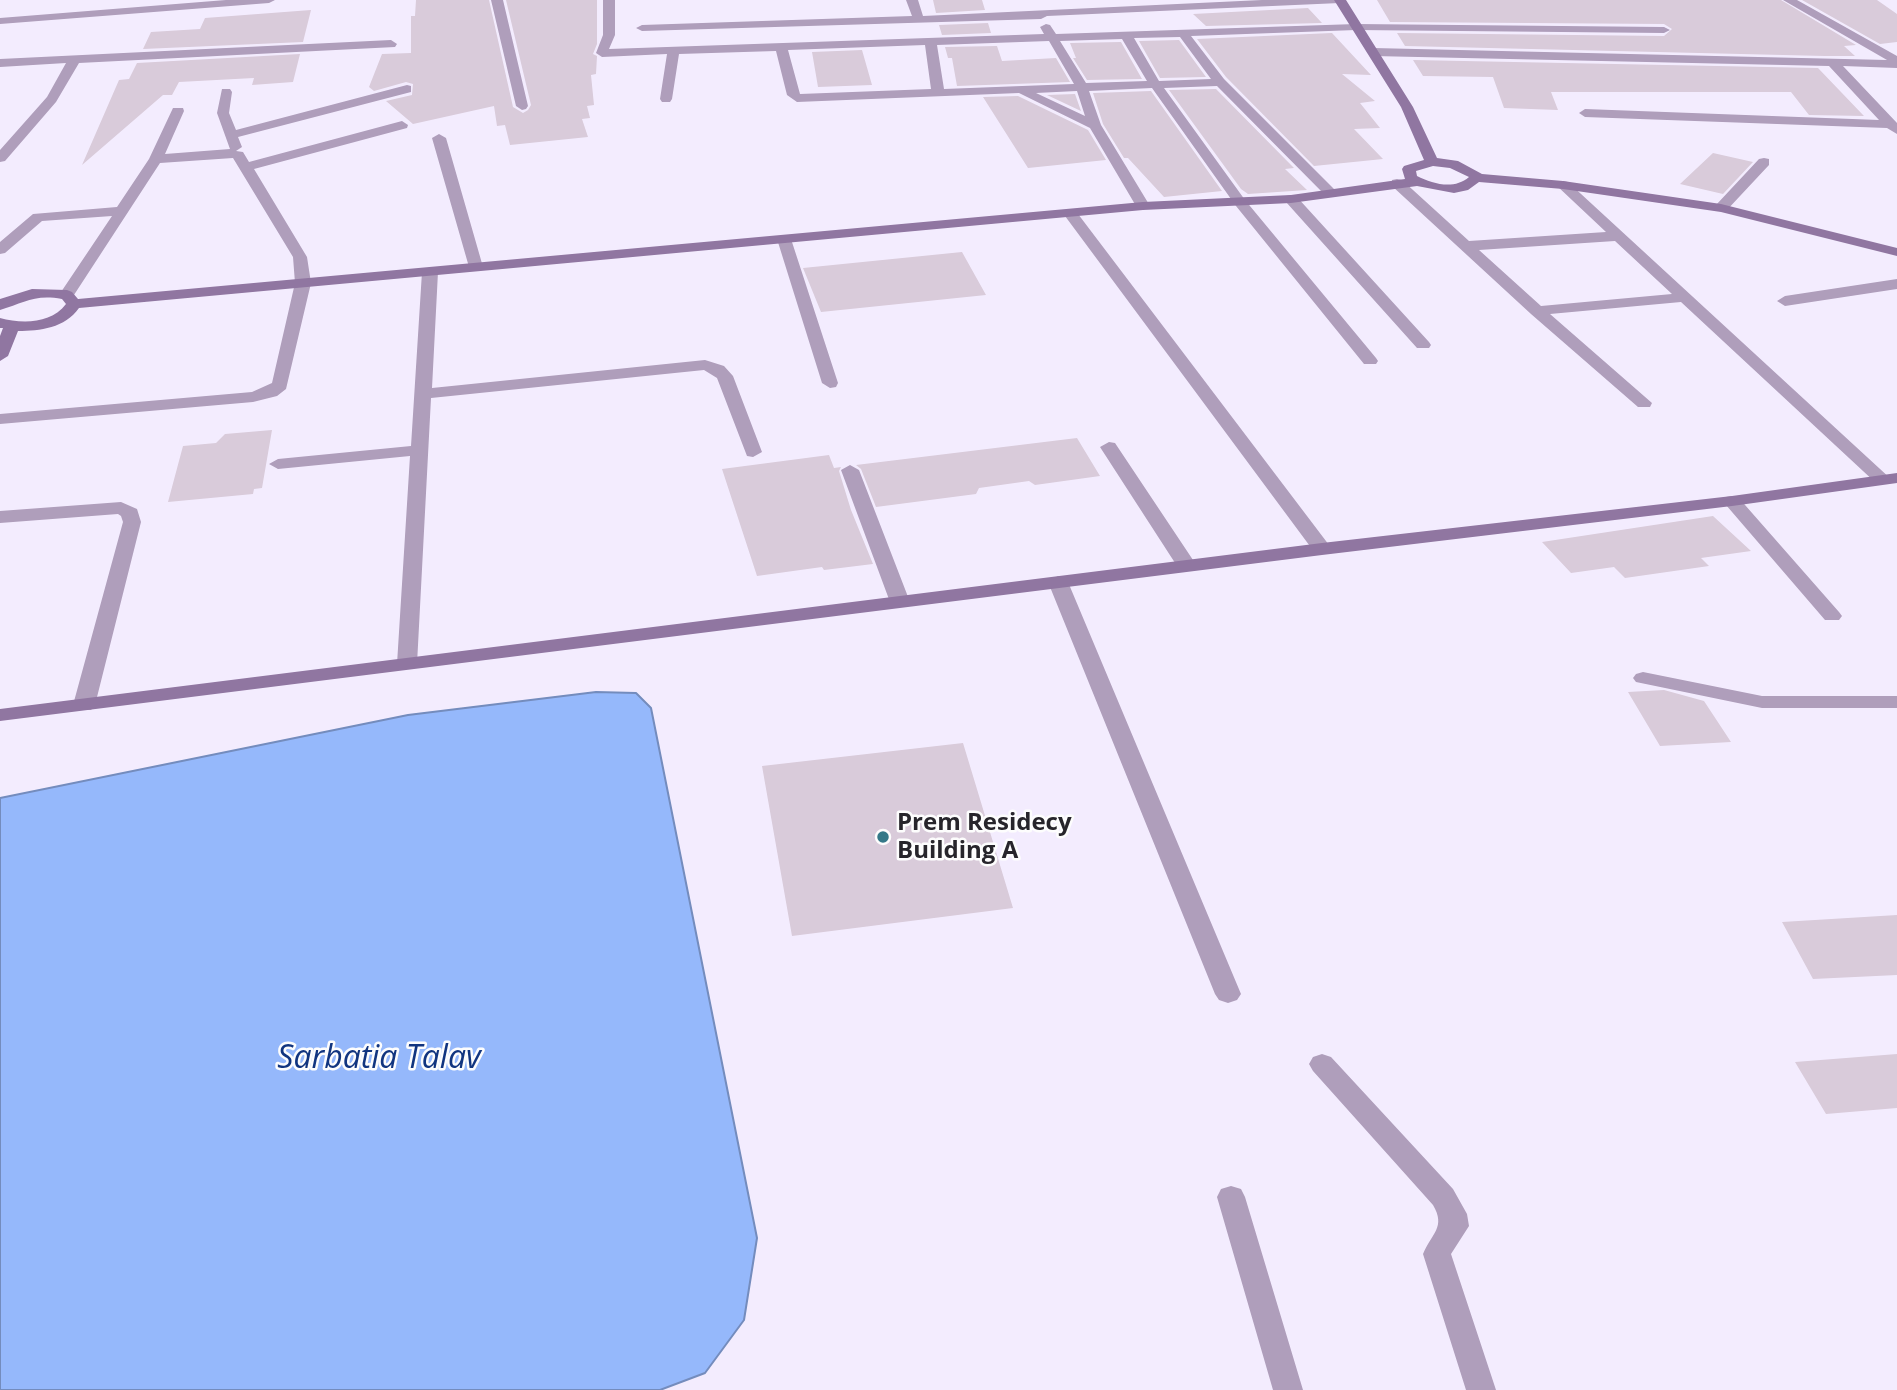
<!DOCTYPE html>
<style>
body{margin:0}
canvas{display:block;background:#f3ecfe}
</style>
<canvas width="1897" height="1390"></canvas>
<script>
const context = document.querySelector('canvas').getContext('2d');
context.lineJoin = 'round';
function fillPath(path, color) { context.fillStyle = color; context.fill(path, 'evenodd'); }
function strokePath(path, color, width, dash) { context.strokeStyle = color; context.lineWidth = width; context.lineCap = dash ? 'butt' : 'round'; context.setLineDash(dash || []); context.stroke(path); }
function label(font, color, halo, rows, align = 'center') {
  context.font = font + ' "Open Sans",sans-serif'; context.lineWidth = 5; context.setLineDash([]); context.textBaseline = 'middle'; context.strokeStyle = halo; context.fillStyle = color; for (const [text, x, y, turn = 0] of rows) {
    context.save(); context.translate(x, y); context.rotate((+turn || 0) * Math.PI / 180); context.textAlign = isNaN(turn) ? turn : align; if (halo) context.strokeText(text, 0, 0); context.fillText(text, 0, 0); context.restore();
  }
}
const water = new Path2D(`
 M 596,692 L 636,693 L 651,708 L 757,1238 L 744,1320 L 705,1373 L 660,1390 L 0,1390 L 0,798 L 408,715 Z`);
const building = new Path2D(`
 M 416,0 L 489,0 L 513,107 L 523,113 L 528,110 L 531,105 L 506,0 L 597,0 L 597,44 L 593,54 L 597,56 L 596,74 L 591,75 L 594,105 L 587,106 L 590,118 L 582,119 L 588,137 L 510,145 L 505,125 L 497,126 L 494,106 L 413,124 L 386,101 L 412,95 L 413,84 L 406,82 L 374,91 L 369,87 L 382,54 L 411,53 L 411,16 L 415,16 Z
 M 933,0 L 982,0 L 985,10 L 936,13 Z
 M 1377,0 L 1781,0 L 1856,45 L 1844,46 L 1855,56 L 1825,56 L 1405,46 L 1397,33 L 1664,36 L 1672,29 L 1664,24 L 1390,22 Z
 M 1802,0 L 1877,0 L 1897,14 L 1897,42 L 1880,44 Z
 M 1308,8 L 1322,23 L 1206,26 L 1193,14 Z
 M 311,10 L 303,42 L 143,49 L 151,32 L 200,29 L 205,18 Z
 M 988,23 L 991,33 L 942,35 L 939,25 Z
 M 1332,33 L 1371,75 L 1342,74 L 1375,101 L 1360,103 L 1380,128 L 1354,129 L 1383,159 L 1314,166 L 1226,77 L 1197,39 Z
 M 1179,40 L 1206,77 L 1160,78 L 1139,41 Z
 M 1121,42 L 1142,79 L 1087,80 L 1073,58 L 1076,58 L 1070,43 Z
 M 997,46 L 1002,61 L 1056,58 L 1070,82 L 957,86 L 952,58 L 948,58 L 945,47 Z
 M 862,50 L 872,85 L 818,87 L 812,52 Z
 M 300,54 L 293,82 L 252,85 L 254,78 L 179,82 L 172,95 L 163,95 L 82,165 L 119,80 L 129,79 L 137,63 Z
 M 1413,60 L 1818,68 L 1864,116 L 1809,115 L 1791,92 L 1551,92 L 1558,110 L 1504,108 L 1493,77 L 1423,76 Z
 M 1216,89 L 1294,168 L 1285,169 L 1307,190 L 1248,194 L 1241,189 L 1169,90 Z
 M 1151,91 L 1222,191 L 1164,197 L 1128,158 L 1124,158 L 1103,124 L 1093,93 Z
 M 1075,94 L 1081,111 L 1047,95 Z
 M 1018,96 L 1088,130 L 1106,160 L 1028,168 L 983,97 Z
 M 1713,153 L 1753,162 L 1723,194 L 1680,184 Z
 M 962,252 L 986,295 L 821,312 L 803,268 Z
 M 272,430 L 262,488 L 254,489 L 253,494 L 168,502 L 183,446 L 216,443 L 225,434 Z
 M 1077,438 L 1100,476 L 1035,485 L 1029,481 L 979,488 L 976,494 L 876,507 L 861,469 L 856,465 Z
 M 829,455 L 834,468 L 841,467 L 839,471 L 851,510 L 873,564 L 824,570 L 822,567 L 757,576 L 722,469 Z
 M 1713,516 L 1751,551 L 1701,558 L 1709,566 L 1625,578 L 1614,567 L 1571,573 L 1542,542 Z
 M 1664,690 L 1704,701 L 1731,742 L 1660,746 L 1628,692 Z
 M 963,743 L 1013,908 L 792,936 L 762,766 Z
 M 1897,915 L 1897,975 L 1813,979 L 1782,922 Z
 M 1897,1054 L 1897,1108 L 1826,1114 L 1795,1062 Z`);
const street = new Path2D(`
 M 226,0 L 275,0 L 269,3 L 0,24 L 0,18 Z
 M 491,0 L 503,0 L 528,106 L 526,109 L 522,110 L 516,106 Z
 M 603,0 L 615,0 L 615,35 L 609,49 L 1044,34 L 1040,27 L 1046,24 L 1050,25 L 1056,34 L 1356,24 L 1664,27 L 1670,30 L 1664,33 L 1356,30 L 1191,36 L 1224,79 L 1337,192 L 1335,195 L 1325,195 L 1217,86 L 1164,88 L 1245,200 L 1376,358 L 1378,361 L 1376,364 L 1364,364 L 1236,206 L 1152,88 L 1089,91 L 1101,125 L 1150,206 L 1143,210 L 1136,206 L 1090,128 L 1019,93 L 797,102 L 787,95 L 776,51 L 679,54 L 672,99 L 670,102 L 662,102 L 660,99 L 667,54 L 602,57 L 596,53 L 603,35 ZM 1180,37 L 1211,79 L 1159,81 L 1134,38 ZM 1122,39 L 1147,81 L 1086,83 L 1060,41 ZM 1049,41 L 1074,84 L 944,89 L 937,45 ZM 925,45 L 931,89 L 800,94 L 788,50 ZM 1077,91 L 1085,116 L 1036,93 Z
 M 906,0 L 918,0 L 923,16 L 1262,0 L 1346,0 L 1340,3 L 1047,16 L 1041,19 L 642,31 L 636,28 L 642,25 L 912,16 Z
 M 1783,0 L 1797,0 L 1897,56 L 1897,68 L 1843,66 L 1897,123 L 1897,134 L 1887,128 L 1585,117 L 1579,113 L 1585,109 L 1879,120 L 1829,66 L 1373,56 L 1367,52 L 1373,48 L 1887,60 Z
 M 391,40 L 397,44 L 395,47 L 79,63 L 56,102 L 5,161 L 0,162 L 0,150 L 47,97 L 66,63 L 0,67 L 0,59 Z
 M 407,85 L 411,86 L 411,92 L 238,137 L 242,147 L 236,151 L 243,152 L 249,162 L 402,121 L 408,125 L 407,128 L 254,169 L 307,257 L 311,283 L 286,389 L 277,396 L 253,402 L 0,424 L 0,414 L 252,392 L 272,383 L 295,283 L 293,257 L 233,158 L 160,163 L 72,298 L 67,300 L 59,295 L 112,216 L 42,221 L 5,253 L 0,254 L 0,242 L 33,214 L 117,207 L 149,159 L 173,108 L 183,108 L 184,111 L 165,154 L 230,149 L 217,113 L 222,89 L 230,89 L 232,92 L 229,113 L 236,130 Z
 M 439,134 L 446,138 L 483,267 L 481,270 L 476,271 L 469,267 L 432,138 Z
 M 1764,158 L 1769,159 L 1769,165 L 1726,211 L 1716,211 L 1716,205 L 1759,159 Z
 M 1397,179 L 1402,180 L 1469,241 L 1606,232 L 1556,185 L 1563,181 L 1568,182 L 1892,480 L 1889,484 L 1877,484 L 1681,302 L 1550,314 L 1652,403 L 1650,407 L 1638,407 L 1531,314 L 1392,186 L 1392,180 ZM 1615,241 L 1672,294 L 1541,306 L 1479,250 Z
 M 1291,195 L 1296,196 L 1429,342 L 1431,345 L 1429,348 L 1417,348 L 1286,202 L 1286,196 Z
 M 1070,209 L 1075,210 L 1329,545 L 1331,549 L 1329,553 L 1315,553 L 1065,216 L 1063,213 Z
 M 784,235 L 791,239 L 838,383 L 836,387 L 830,388 L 822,383 L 777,239 Z
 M 430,267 L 438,272 L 432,388 L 705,360 L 724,366 L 733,376 L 762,452 L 753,457 L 747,456 L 717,378 L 704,370 L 431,398 L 417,664 L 414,668 L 400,668 L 397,664 L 410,456 L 278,469 L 269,464 L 278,459 L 411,446 L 422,272 Z
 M 1897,279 L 1897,289 L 1785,306 L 1777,301 L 1785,296 Z
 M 1109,442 L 1115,443 L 1197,566 L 1194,570 L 1180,570 L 1177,566 L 1100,447 Z
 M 850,465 L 859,470 L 910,602 L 907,606 L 893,606 L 890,602 L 841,470 Z
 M 1732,496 L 1738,497 L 1839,612 L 1842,616 L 1839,620 L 1825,620 L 1726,505 L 1723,501 L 1726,497 Z
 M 121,502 L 137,509 L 141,522 L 95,705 L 91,710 L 77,710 L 73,705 L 123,522 L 121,516 L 118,514 L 0,523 L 0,511 Z
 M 1058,576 L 1068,582 L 1241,994 L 1237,1000 L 1228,1003 L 1219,1000 L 1215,994 L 1048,582 Z
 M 1643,672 L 1762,696 L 1897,696 L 1897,708 L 1762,708 L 1636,682 L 1633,678 L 1636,674 Z
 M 1322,1054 L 1331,1057 L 1453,1189 L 1467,1214 L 1469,1226 L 1451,1254 L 1496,1390 L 1466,1390 L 1423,1254 C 1432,1233 1446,1227 1433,1205 L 1313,1071 L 1309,1064 L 1313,1057 Z
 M 1231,1186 L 1241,1189 L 1245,1197 L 1303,1390 L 1273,1390 L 1217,1197 L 1221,1189 Z`);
const secondary = new Path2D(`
 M 1334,0 L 1346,0 L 1413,107 L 1437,158 L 1458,161 L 1482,174 L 1563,181 L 1721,204 L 1897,248 L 1897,256 L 1721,212 L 1563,189 L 1479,182 L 1468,190 L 1454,193 L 1417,186 L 1291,203 L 1143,210 L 79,308 C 65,328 40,331 18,331 L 8,356 L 0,361 L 0,336 L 3,328 L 0,328 L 0,318 C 22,324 51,324 66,304 L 62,299 C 34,294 24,303 0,310 L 0,299 L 32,289 L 67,290 L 72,292 L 78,299 L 1143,202 L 1291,195 L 1405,179 L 1402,169 L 1404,166 L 1424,160 L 1401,107 ZM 1433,166 L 1450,168 L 1469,177 C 1454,190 1433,184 1417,176 L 1416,171 Z
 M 1897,473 L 1897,483 L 1732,506 L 1322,555 L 0,721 L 0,709 L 1322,543 L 1732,496 Z`);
const markers = [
 [883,837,7,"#347888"]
];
const poiNames = [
 ["Prem Residecy",897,823],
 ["Building A",897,851]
];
const nearWaternames = [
 ["Sarbatia Talav",379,1059]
];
fillPath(water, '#95b8fb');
strokePath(water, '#748cbd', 2);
fillPath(building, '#d9cbda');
fillPath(street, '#af9ebb');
fillPath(secondary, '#9076a1');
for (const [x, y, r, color] of markers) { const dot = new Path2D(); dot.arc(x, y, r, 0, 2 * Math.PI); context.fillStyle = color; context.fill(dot); strokePath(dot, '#fdfdfd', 2.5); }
label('bold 24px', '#27252b', '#fdfdfd', poiNames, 'left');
label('italic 32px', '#113580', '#fdfdfd', nearWaternames);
</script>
